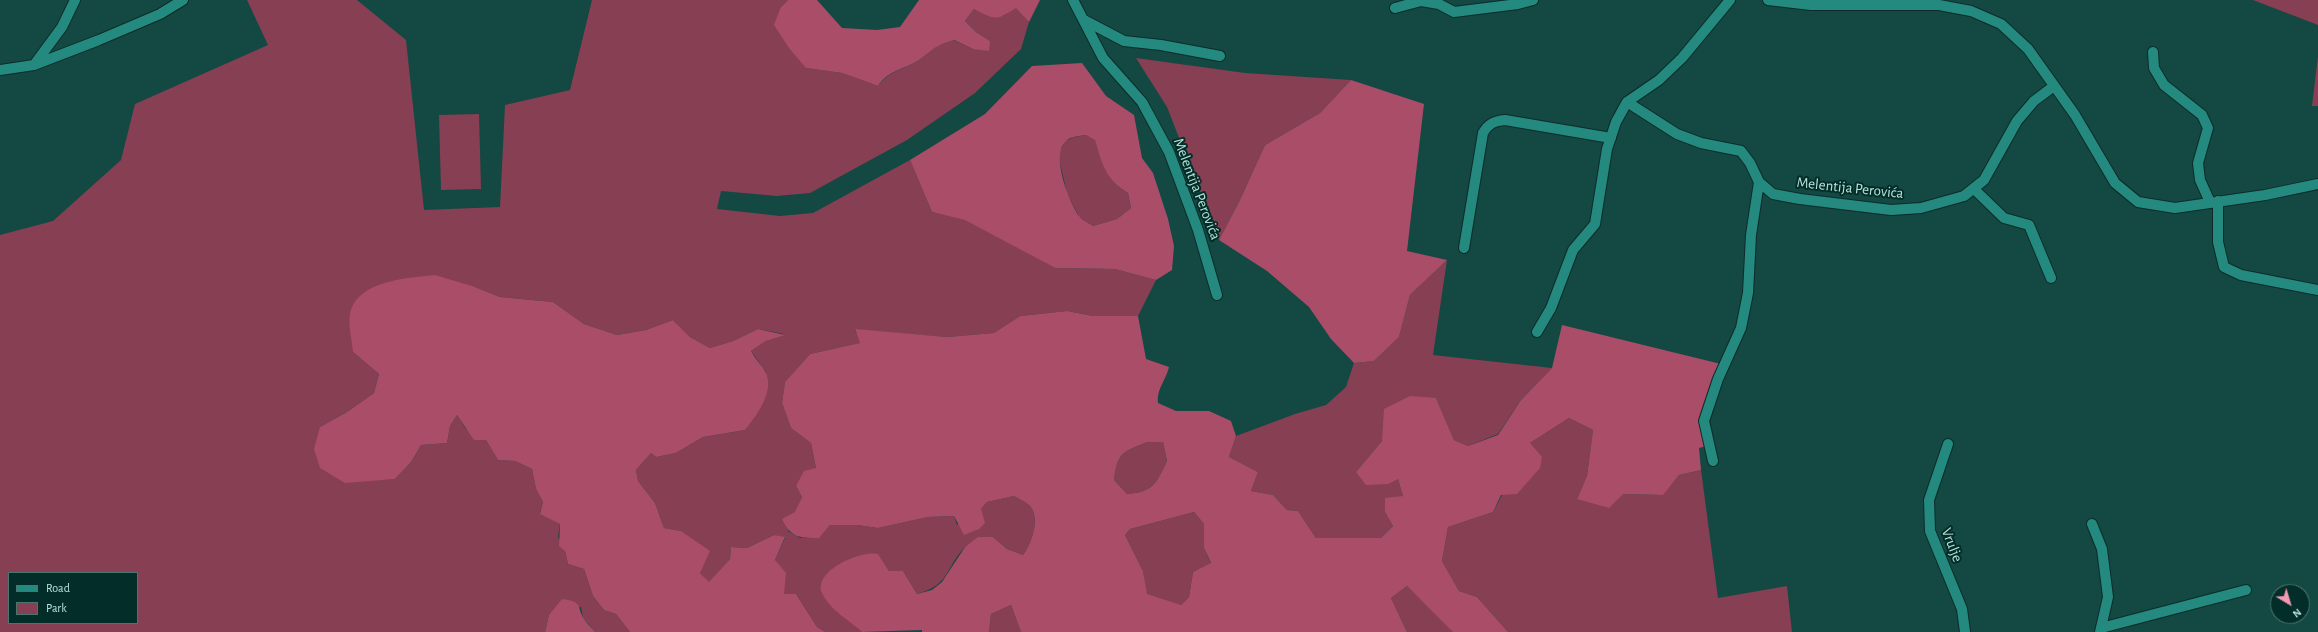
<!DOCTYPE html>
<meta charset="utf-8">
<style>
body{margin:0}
#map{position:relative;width:2318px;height:632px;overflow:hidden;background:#144842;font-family:"Alegreya Sans",sans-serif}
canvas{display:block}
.legend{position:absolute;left:8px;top:572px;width:130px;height:52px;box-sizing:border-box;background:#022d28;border:1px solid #4b7670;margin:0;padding:5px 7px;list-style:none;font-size:12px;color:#b8e3dc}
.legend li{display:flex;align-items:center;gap:8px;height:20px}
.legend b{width:20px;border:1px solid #4b7670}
.north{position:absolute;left:2270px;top:584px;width:40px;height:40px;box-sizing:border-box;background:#022d28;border:1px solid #4b7670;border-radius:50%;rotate:142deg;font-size:11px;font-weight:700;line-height:16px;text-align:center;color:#b8e3dc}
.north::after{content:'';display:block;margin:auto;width:14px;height:18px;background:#f29ab0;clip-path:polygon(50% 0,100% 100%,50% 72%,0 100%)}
</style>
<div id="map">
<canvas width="2318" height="632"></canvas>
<ul class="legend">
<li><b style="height:5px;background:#248a7f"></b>Road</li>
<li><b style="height:11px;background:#863f53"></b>Park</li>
</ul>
<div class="north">N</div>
</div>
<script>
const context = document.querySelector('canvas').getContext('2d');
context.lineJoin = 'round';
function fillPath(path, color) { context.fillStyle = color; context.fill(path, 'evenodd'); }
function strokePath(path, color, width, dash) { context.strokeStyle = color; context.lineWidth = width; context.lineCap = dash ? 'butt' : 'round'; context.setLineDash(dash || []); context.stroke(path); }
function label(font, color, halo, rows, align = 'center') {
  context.font = font + ' "Alegreya Sans",sans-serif'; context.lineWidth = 4; context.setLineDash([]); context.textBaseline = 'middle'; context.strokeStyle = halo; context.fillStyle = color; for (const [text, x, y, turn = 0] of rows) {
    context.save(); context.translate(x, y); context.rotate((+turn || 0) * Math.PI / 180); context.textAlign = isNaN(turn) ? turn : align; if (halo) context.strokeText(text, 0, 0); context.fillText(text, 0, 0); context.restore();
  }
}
const green = new Path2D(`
 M 247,0 L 357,0 L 406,40 L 424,210 L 500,207 L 505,105 L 570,90 L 592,0 L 788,0 L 781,7 L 806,68 L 842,73 L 878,86 C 887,73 900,70 914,63 C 931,53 932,46 953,40 L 973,49 L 990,41 L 976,32 L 965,21 L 974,9 L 1003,16 L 1016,7 L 1029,22 L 1021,49 L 975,93 L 907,140 L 810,193 L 777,196 L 721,191 L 717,209 L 780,216 L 813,213 L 910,160 L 932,212 L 965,219 L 1055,268 L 1115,269 L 1156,280 L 1138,316 L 1093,316 L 1067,311 L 1020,316 L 994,333 L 947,337 L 855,330 L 861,343 L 810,354 L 785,382 L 782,403 L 791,428 L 811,443 L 816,468 L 796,486 L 802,497 L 788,531 L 800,538 L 819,537 L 830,525 L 857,525 L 878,528 L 928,517 L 954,516 L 957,525 L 981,509 L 987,502 L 1014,496 C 1019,499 1026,502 1030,506 C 1041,518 1031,545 1023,555 L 1007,549 L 993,537 C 985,540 969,542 964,548 C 944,570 951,584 917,594 L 903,571 L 889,571 L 878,555 L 852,623 L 862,632 L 825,632 L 817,627 L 796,594 L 784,594 L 775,560 L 785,538 L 774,535 L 747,548 L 731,547 L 730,559 L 709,583 L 700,573 L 681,531 L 664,528 L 655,503 L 638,481 L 636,470 L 651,453 L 656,457 L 676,453 L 703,437 L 745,430 L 766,372 L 751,351 L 766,341 L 784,334 L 758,329 L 733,341 L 710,348 L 690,337 L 673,320 L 646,330 L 617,335 L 584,324 L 553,302 L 500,297 L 475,287 L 353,352 L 379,374 L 374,393 L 347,412 L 320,427 L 374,480 L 395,479 L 411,462 L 421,445 L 447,443 L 450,426 L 457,415 L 466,429 L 486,440 L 498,460 L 515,461 L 532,469 L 536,489 L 543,502 L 540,513 L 560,524 L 558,537 L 565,551 L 568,564 L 584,569 L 593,596 L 604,610 L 616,614 L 630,632 L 595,632 L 583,618 L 581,607 L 549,615 L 545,632 L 0,632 L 0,235 L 53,221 L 121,160 L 135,104 L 268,45 ZM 9,573 L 137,573 L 137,623 L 9,623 Z
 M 2253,0 L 2318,0 L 2318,25 Z
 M 2318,56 L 2318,106 L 2312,106 Z
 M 1136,58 L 1245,73 L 1351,80 L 1320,113 L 1265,145 L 1239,202 L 1219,240 L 1167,107 Z
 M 479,114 L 481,189 L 441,190 L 439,115 Z
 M 1086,135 L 1095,139 C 1102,163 1105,179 1128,193 L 1131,208 L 1117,219 L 1093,226 L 1079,217 L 1067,193 L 1058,155 L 1065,141 L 1074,137 Z
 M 1447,260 L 1433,355 L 1552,368 L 1521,400 L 1498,434 L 1468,446 L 1454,440 L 1436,398 L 1382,441 L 1356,472 L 1398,479 L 1403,496 L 1385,512 L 1393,526 L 1381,538 L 1316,538 L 1298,511 L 1287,510 L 1273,495 L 1251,491 L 1258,472 L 1229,457 L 1236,436 L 1295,414 L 1326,405 L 1346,387 L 1354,363 L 1374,361 L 1399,337 L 1410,295 Z
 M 1569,418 L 1593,430 L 1587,476 L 1577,499 L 1623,494 L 1662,495 L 1679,475 L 1701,470 L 1718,598 L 1787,586 L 1792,632 L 1508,632 L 1477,597 L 1459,591 L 1442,561 L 1448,527 L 1493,512 L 1530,443 Z
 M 1147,442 L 1163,442 L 1167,461 C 1156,484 1153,492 1127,494 L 1114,480 C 1118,451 1122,453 1147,442 Z
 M 1194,512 L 1204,524 L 1204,548 L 1211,564 L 1193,572 L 1189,597 L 1181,605 L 1159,600 L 1146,594 L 1143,571 L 1125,535 L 1130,529 Z
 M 1407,586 L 1451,628 L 1453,632 L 1407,632 L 1391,598 Z
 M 1011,605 L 1021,632 L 989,632 L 991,614 Z`);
const forest = new Path2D(`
 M 788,0 L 817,0 L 842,28 L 877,30 L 900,27 L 919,0 L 1040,0 L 1029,22 L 1016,8 C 996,21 995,20 974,9 L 965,21 L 976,32 L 990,41 L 989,51 L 973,49 L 954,40 C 932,46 931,53 914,63 C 900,70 887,72 878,86 L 842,73 L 806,68 L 789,48 L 774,25 L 781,7 Z
 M 1082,63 L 1106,96 L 1134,115 L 1142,158 L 1153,173 L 1168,219 L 1174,246 L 1172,270 L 1156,280 L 1115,269 L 1055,268 L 965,220 L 932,212 L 910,160 L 985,114 L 1032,66 ZM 1086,135 L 1095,140 C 1102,164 1105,179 1128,193 L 1131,208 L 1117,219 L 1093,226 C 1089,223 1082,220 1078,215 C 1069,200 1050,155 1066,141 C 1071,136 1080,136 1086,135 Z
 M 1351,80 L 1424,104 L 1407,251 L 1447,260 L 1410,295 L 1399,337 L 1374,361 L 1354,363 L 1331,339 L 1309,307 L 1267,271 L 1219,240 L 1239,202 L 1265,145 L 1320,113 Z
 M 435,275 L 475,287 L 500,297 L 553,302 L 584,324 L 617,335 L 646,330 L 673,320 L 690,337 L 710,348 L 733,341 L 758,329 L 785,335 L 766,341 L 751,351 C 755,359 761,364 765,371 C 776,391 756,416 745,430 L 703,437 L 676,453 L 656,457 L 651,453 L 636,470 L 638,481 L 655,503 L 664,528 L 681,531 L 710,551 L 700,573 L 709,582 L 730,559 L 731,547 L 747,548 L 774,535 L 785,537 L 775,560 L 786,573 L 784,594 L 796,594 L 817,627 L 825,632 L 630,632 L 616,614 L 604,610 L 593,596 L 584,569 L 568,564 L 565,551 L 559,546 L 560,524 L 540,514 L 543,502 L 536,489 L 532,469 L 515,461 L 498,460 L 486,440 L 474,440 L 457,415 L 450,426 L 447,443 L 421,445 L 411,462 L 395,479 L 345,483 L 320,468 L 314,449 L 320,427 L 347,412 L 374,393 L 379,374 L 353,352 C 352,341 348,325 350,314 C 357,280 408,278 435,275 Z
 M 1067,311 L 1093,316 L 1138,316 L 1146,359 L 1169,367 C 1166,380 1156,390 1158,403 L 1176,411 L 1209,411 L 1231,421 L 1236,436 L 1229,457 L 1258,472 L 1251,491 L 1273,495 L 1287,510 L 1298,511 L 1316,538 L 1381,538 L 1393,526 L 1385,512 L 1385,498 L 1403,496 L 1398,479 L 1388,484 L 1366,485 L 1356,472 L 1382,441 L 1384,409 L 1410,396 L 1436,398 L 1454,440 L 1468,446 L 1498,435 L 1521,400 L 1552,368 L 1562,325 L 1725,365 L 1704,421 L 1710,445 L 1699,448 L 1701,470 L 1679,475 L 1663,495 L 1623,494 L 1609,508 L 1577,499 L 1587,476 L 1593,430 L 1569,418 L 1530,443 L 1542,457 L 1540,468 L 1517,494 L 1501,495 L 1493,512 L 1448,527 L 1442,561 L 1459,591 L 1477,597 L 1508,632 L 1453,632 L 1407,586 L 1391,598 L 1407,632 L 1021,632 L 1011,605 L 991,614 L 989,632 L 922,632 L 922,630 L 862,632 C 849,620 830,610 822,593 C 813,570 862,550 878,554 L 889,571 L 903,571 L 917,594 L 932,590 L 942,582 L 965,547 L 978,537 L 993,537 L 1007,549 L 1023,555 C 1031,545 1041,518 1030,506 C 1026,502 1019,499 1014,496 L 987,502 L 981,509 L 985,523 L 979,529 L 964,535 L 954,516 L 928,517 L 878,528 L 857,525 L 830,525 L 819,538 C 799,538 791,538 782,519 L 795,512 L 802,497 L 796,486 L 804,471 L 816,468 L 811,443 L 791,428 L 782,403 L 785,382 L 810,354 L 860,343 L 855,329 L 947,337 L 994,333 L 1020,316 ZM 1147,442 L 1163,442 L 1167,461 C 1156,484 1153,492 1127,494 L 1114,480 C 1118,451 1122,453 1147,442 ZM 1194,512 L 1204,524 L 1204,548 L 1211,563 L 1193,572 L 1189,597 L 1181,605 L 1147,594 L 1143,571 L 1125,535 L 1130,529 Z
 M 562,599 C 584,602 576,606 584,619 C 587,624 592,628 595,632 L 545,632 L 549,615 Z`);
const minor = new Path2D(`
 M 1073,0 L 1103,58 L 1142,102 L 1169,152 L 1198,230 L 1217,295
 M 1768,0 L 1811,5 L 1939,5 L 1971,11 L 2001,24 L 2028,49 L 2075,115 L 2115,183 L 2138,202 L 2175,208 L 2265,195 L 2318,184
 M 1395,8 L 1421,1 L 1439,4 L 1454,12 L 1518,4 L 1533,0
 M 1084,20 L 1124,41 L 1161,45 L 1220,56
 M 2153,52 L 2154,68 L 2164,85 L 2202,115 L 2208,128 L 2198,163 L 2200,180 L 2210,202
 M 34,65 L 62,27 L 75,0
 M 0,70 L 34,65 L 99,40 L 160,14 L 183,0
 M 1627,102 L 1677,134 L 1701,143 L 1741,151 L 1750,163 L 1759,182 L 1773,194 L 1800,199 L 1891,210 L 1921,208 L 1964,196 L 1984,180 L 2017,121 L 2034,101 L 2054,86
 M 1974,189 L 2004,218 L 2029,225 L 2051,278
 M 2218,201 L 2218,242 L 2224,267 L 2241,275 L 2318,290
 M 1464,248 L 1483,133 C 1488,124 1494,121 1505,120 L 1611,138
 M 1537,332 L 1551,308 L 1573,250 L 1595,224 L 1607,149 L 1616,122 L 1627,102 L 1659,80 L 1682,58 L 1730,0
 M 1948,444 L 1929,500 L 1930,531 L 1962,609 L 1965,632
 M 1713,461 L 1704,421 L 1718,379 L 1741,328 L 1748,293 L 1751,235 L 1759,182
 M 2092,524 L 2102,549 L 2108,597 L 2100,632
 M 2101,628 L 2246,590`);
const streetNames = [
 ["Melentija Perovića",1850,188,6],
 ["Melentija Perovića",1197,189,69],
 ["Vrulje",1952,545,69]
];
fillPath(green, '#863f53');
fillPath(forest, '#aa4d68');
strokePath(minor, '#0d2c28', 12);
strokePath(minor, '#248a7f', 10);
label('15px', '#b8e3dc', '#022d28', streetNames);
</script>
